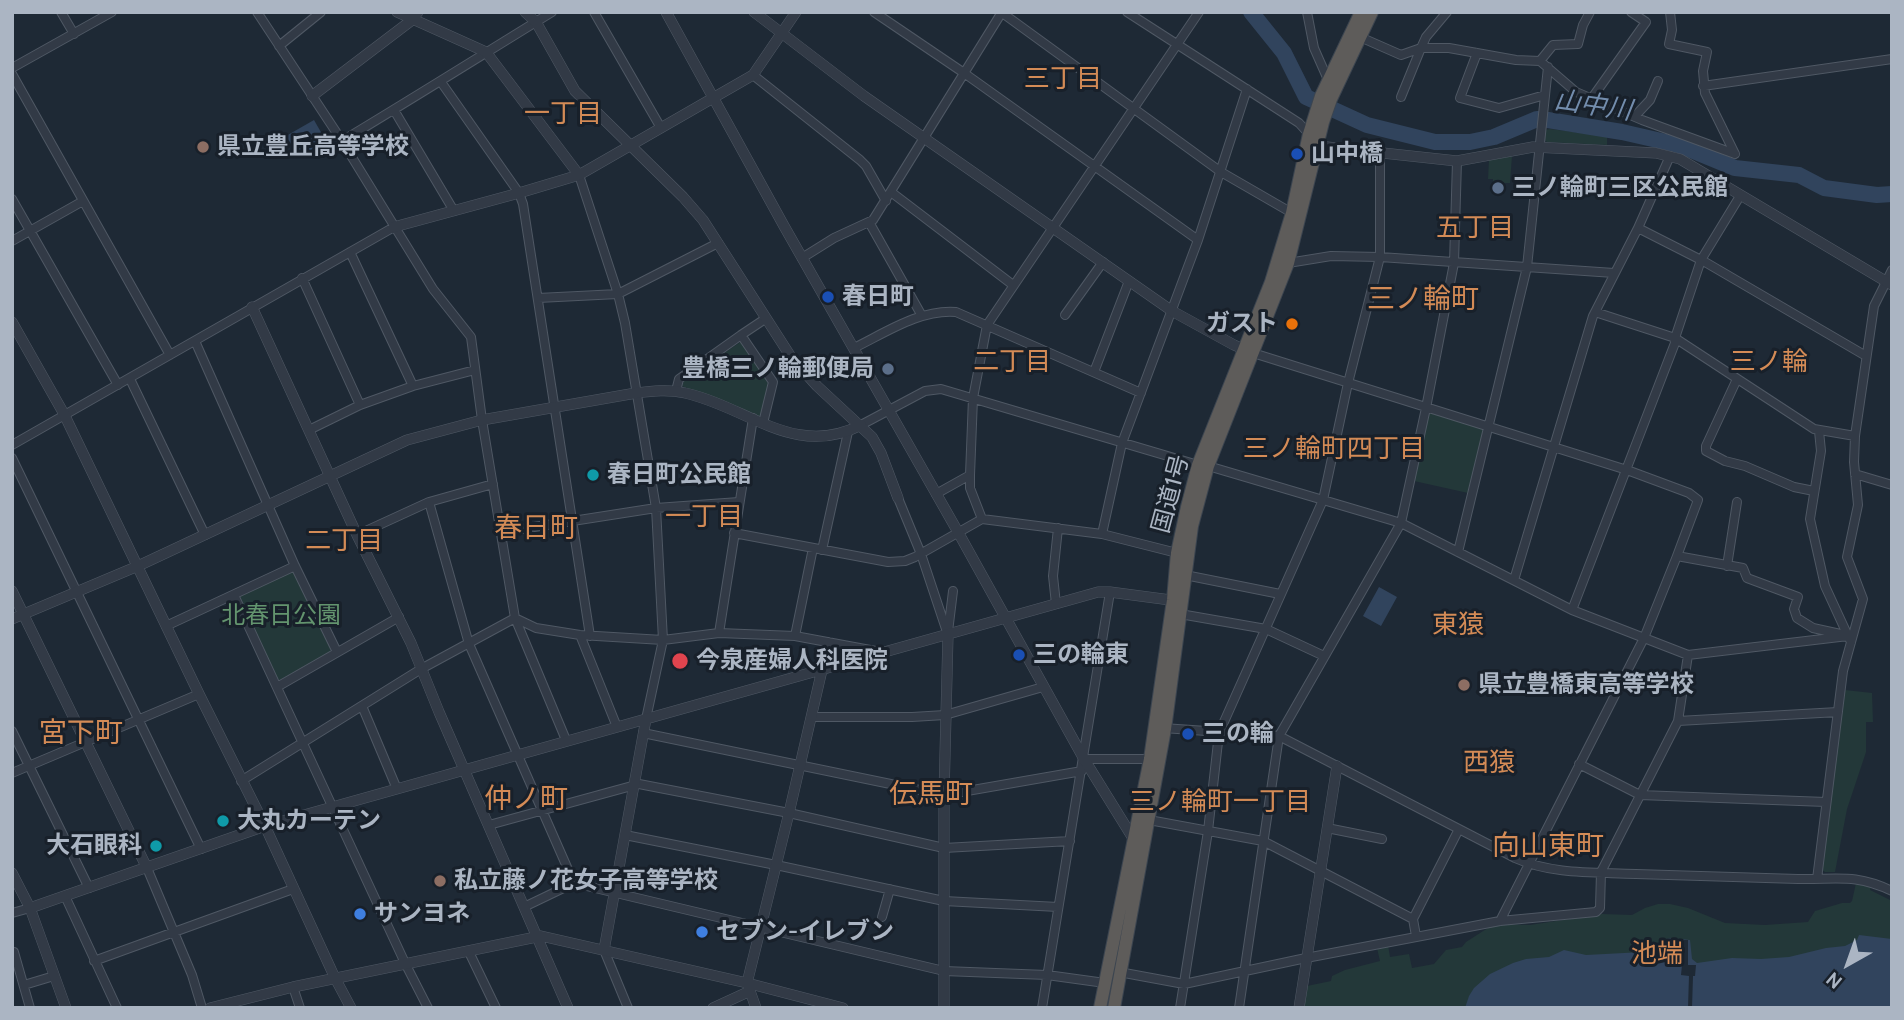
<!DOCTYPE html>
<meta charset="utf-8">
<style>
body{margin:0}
#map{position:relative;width:1904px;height:1020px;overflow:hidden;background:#1e2935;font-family:Cabin,sans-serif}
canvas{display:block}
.frame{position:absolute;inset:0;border:14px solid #abb5c3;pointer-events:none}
.north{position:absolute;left:1813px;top:929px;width:70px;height:70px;-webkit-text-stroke:5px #18202a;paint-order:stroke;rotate:220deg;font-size:19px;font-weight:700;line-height:28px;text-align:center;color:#abb5c3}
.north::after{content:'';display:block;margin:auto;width:24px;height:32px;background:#abb5c3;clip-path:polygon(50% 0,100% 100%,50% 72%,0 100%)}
</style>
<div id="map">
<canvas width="1904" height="1020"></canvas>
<div class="frame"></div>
<div class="north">N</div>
</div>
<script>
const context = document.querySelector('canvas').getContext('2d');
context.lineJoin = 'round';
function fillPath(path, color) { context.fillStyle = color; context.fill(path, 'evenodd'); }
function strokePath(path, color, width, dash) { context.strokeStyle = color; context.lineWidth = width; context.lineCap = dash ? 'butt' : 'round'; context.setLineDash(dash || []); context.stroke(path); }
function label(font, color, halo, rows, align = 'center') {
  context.font = font + ' Cabin,"Noto Sans JP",sans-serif'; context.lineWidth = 6; context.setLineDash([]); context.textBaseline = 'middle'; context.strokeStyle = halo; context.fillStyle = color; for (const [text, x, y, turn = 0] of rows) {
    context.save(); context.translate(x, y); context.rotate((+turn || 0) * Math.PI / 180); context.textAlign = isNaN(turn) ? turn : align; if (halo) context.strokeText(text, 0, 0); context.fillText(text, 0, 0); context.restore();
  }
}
const green = new Path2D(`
 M 1550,129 L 1607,136 L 1607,145 L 1547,142 L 1544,140 L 1545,130 Z
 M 1512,156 L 1510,183 L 1493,183 L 1493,179 L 1488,179 L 1489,160 Z
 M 742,341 L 769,385 L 762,418 L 682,386 L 684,380 Z
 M 1430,413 L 1482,428 L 1485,431 L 1468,493 L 1414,481 L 1427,415 Z
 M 293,571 L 296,572 L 331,649 L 329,653 L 280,680 L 278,679 L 239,600 L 240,596 Z
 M 1845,690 L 1872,693 L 1873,722 L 1866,722 L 1866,752 L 1847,809 L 1835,872 L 1825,872 L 1822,870 Z
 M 1856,883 L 1871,887 L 1870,890 L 1892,901 L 1892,1008 L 1304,1008 L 1307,986 L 1331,981 L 1332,976 L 1345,970 L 1380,961 L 1377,948 L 1388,945 L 1390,957 L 1409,954 L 1412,968 L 1434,964 L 1446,950 L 1462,947 L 1466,942 L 1491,926 L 1500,924 L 1530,925 L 1602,914 L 1632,915 L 1645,908 L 1658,904 L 1670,904 L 1688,908 L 1725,923 L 1765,925 L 1808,922 L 1815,911 L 1842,903 L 1850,903 L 1852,901 Z`);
const water = new Path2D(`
 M 314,120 L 326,141 L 299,157 L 286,136 Z
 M 1379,587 L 1397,597 L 1381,626 L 1363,616 Z
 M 1859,935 L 1892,939 L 1892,1008 L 1465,1008 L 1469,996 L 1474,988 L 1490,974 L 1513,963 L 1526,959 L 1549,957 L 1564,950 L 1586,955 L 1662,951 L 1663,940 L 1670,938 L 1690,940 L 1692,959 L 1697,963 L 1732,958 L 1761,959 L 1789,957 L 1826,948 L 1845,946 L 1857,940 Z`);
const pier = new Path2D(`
 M 1684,940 L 1688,940 L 1688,965 L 1696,965 L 1695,976 L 1693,976 L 1692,1008 L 1688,1008 L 1689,976 L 1681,975 L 1682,965 L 1684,964 Z`);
const river = new Path2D(`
 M 1251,12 L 1284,53 L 1306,97 L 1367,125 L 1435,142 L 1470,142 L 1494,137 L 1537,119 L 1548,120 L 1622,132 L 1679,145 L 1735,168 L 1799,175 L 1824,188 L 1877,195 L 1892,194`);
const minor = new Path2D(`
 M 61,12 L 74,34
 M 257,12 L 342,141 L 433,289 L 471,337 L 482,420 L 515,618 L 566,740
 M 594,12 L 661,128
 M 874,12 L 964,73 L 1198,240
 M 1001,12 L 1221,172 L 1292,213
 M 1127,12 L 1299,123 L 1309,134
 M 1307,12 L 1314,48 L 1329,82
 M 1670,12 L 1672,30 L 1669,44 L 1707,52 L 1703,71 L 1705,93 L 1735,154
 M 1360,37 L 1401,55 L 1421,48 L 1426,37 L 1447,12
 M 279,46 L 321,12
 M 1477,53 L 1460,98 L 1499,108 L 1545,95
 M 1540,61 L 1553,45 L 1578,44 L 1583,25 L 1590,12
 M 12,68 L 112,12
 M 12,74 L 170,355
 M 753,75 L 860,160 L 866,166 L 886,201
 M 441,82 L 519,193 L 523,204 L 590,636
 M 1703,86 L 1892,59
 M 1401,97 L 1421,48 L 1449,48 L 1516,60 L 1540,61 L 1576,92 L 1642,120 L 1735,154
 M 1592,98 L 1646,22 L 1631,12
 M 394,110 L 454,211
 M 1635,116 L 1650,100 L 1658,81
 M 342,141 C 412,99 482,55 552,12
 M 579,175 L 618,294 L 625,323 L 656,508 L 663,640 L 646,719
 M 891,192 L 1013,285
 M 12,199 L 118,385
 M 869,222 L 922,316
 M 1638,228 L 1705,262 L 1866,356
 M 12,241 L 83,201
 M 350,252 L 413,386
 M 802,258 L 834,238 L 873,220 L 1002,12
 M 1288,263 L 1331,256 L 1380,257 L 1614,273
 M 302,278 L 360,405
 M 538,298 L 618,294 L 718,243
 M 1595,312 L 1675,338 L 1814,429 L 1855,436
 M 1065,315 L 1103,262
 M 741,335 L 765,319
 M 195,341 L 295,566 L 337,652
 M 854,348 C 885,333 920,309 956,312 L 1141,393
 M 1253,353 L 1627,470 L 1689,493 L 1698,500 L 1677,556
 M 1094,372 L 1129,281
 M 130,379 L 205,535
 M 1737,379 L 1706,446 L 1706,451 L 1725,461 L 1745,466 L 1794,487 L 1814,491
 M 676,391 L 679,379 L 741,335 L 773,382 L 763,423
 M 861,425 L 925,391 L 941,389 L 1198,465
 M 309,430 L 360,405 L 413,386 L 475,370
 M 1819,431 L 1821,451 L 1810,519 L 1825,586 L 1848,636
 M 12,445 L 394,227
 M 12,458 L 201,849
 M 1208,466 L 1401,523 L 1572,610 L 1688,655 L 1848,636 L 1851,642
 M 1855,474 L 1892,485
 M 970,475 L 970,488 L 982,519
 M 936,494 L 970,475 L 973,398 L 987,325 L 1199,12
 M 898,498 L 921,554 L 948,635
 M 429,502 L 469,644 L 574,883
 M 502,532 L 656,508 L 739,502
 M 734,533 L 888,562 L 905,561 L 915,557 L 982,519 L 1102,534 L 1177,553
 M 1102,534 L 1122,443 L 1198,240 L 1247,89
 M 357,535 L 429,502 L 493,484
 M 822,550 L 848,432
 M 1458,552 L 1527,267 L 1548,67
 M 1727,566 L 1737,502
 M 1185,575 L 1280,594
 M 1514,580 L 1593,316 L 1638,228 L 1670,156
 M 234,595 L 405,963 L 428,1008
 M 1056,604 L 1053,576 L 1058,528
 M 1572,610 L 1675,343 L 1675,338 L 1701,260 L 1740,196
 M 1180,614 L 1266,629 L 1324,656
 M 166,626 L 295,566
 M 948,632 L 953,591
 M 719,633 L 753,418
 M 580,635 L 617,727
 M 795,636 L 813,548
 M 822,670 L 828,642
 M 277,687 L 399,617
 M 362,706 L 397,789
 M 811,717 L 912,717 L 945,715 L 1043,687
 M 1678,721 L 1838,712
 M 1163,728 L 1279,736 L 1515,858 C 1553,875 1595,872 1636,874 C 1690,876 1744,877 1798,879 C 1836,880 1854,873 1892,891
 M 12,731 L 89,888
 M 643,733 L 944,795 L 1082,771
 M 1084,759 L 1150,759
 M 1579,764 L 1640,795 L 1826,802
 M 12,773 L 199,694
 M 241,781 L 421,669 L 515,618 L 536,628 L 580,635 L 663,640 L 719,633 L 795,636 L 881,652
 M 1149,820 L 1263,841 L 1413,919
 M 489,825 L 639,784 L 789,813 L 944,848 L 1070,841
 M 1327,828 L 1382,839
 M 625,835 L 776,865 L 944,901 L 1058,907
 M 147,868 L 192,975 L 202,1008
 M 1817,879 L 1843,671 L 1863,599 L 1847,557 L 1858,505 L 1854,462 L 1855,436 L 1874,306 L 1892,270
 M 65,896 L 117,1008
 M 524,907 L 574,883 L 944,971 L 1047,975 L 1105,983
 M 12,913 L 30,908
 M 882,917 L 890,889
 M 1500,921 L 1644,638 L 1677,556 L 1743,568 L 1747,578 L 1798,597 L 1794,609 L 1797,618 L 1813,628 L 1845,635
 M 1416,936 L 1413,919 L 1459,829
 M 604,950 L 628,1008
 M 12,952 L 14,952 L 30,1008
 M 469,952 L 496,1008
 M 94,961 L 293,889
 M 1119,972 L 1184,984 L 1306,958 L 1500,921 L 1596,912 L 1600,908 L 1601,872 L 1678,721 L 1688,655
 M 24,985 L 54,976
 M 293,987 L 300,1008
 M 1042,1008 L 1110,592
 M 1180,1008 L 1208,831 L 1219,733 L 1323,500 L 1348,383 L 1380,257 L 1380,153
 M 1239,1008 L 1279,736 L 1401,523 L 1426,408 L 1454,263 L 1457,161`);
const tertiary = new Path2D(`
 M 397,12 L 486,52 L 579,175
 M 525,12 L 536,22 L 575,91 L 683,197 L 703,220 L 791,357 L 817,386 L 872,437 L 881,453 L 898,498
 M 666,12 L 784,226 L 958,532 L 1084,759 L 1136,843
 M 754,12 L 864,96 L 1172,311 L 1234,345 L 1250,352
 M 312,96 L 412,20 L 418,12
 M 1318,146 L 1457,161 L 1533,147 L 1656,153 L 1680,159 L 1892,285
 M 394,227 L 519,193 L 579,175 L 753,75 L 796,12
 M 252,307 L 357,535 L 411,643 L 439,712 L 568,1008
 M 12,322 L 64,414 L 199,694 L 265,826 L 335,978 L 351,1008
 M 12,591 L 147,868
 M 12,619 L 138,566 L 407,440 L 482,420 L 636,393 C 652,391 669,389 685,393 C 748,407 795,459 861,425
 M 12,873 L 30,908 L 66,1008
 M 30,908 L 265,826 L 1098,592 L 1110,592 L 1178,601
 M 604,950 L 646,719
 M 750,991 L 756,1008
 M 210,1008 L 293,987 L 541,936 L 747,983 L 843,1008
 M 713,1008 L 750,991 L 747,983 L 789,813 L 822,670
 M 944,1008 L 944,795 L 948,635
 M 1299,1008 L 1337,766`);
const trunk = new Path2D(`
 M 1100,1008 L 1150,759 L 1173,600 L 1177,553 L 1187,507 L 1198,465 L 1271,282 L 1292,213 L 1309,134 L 1321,96 L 1361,12
 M 1114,1008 L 1165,729 L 1192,526 L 1208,466 L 1288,263 L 1323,122 L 1331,99 L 1372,12`);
const markers = [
 [203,147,7,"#8d6e63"],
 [1297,154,7,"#1a4fb4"],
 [1498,188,7,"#5c6f8a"],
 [828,297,7,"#1a4fb4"],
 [1292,324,7,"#e8710a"],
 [888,369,7,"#5c6f8a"],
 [593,475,7,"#0f9aa8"],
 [1019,655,7,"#1a4fb4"],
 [680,661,9,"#e0444e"],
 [1464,685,7,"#8d6e63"],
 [1188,734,7,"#1a4fb4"],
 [223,821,7,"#0f9aa8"],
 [156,846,7,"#0f9aa8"],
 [440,881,7,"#8d6e63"],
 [360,914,7,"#3f7fe0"],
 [702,932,7,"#3f7fe0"]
];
const poiNames = [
 ["県立豊丘高等学校",217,147],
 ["山中橋",1311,154],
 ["三ノ輪町三区公民館",1512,188],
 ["春日町",842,297],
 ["ガスト",1278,324,"right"],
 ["豊橋三ノ輪郵便局",874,369,"right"],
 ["春日町公民館",607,475],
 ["三の輪東",1033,655],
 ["今泉産婦人科医院",696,661],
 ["県立豊橋東高等学校",1478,685],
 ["三の輪",1202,734],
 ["大丸カーテン",237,821],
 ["大石眼科",142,846,"right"],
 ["私立藤ノ花女子高等学校",454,881],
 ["サンヨネ",374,914],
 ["セブン-イレブン",716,932]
];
const streetNames = [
 ["国道1号",1171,494,-75]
];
const parkNames = [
 ["北春日公園",281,616]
];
const neighbourhoodNames = [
 ["三丁目",1063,79],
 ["一丁目",563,114],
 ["五丁目",1475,228],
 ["二丁目",1012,362],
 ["三ノ輪",1769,362],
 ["三ノ輪町四丁目",1334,449],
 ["一丁目",704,517],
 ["二丁目",344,541],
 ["東猿",1458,625],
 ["西猿",1489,763],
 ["三ノ輪町一丁目",1220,802],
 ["池端",1657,954]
];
const waterNames = [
 ["山中川",1593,106,8]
];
const quarterNames = [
 ["三ノ輪町",1423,300],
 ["春日町",536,529],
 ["宮下町",81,734],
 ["伝馬町",931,795],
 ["仲ノ町",526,800],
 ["向山東町",1548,847]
];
fillPath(green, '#233839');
fillPath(water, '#31445d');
fillPath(pier, '#1e2935');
strokePath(river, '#31445d', 16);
strokePath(minor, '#4f5864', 10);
strokePath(tertiary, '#4f5864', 11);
strokePath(trunk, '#3c4550', 14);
strokePath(minor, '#323a46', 8);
strokePath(tertiary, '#323a46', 10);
strokePath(trunk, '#5e5c5a', 12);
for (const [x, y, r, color] of markers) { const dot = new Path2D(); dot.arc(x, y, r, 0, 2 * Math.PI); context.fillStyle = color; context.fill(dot); strokePath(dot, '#18202a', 2.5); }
label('bold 24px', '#abb5c3', '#18202a', poiNames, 'left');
label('24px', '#abb5c3', '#18202a', streetNames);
label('24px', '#63946e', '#18202a', parkNames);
label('26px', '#d48b56', '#18202a', neighbourhoodNames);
label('italic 26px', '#738dad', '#18202a', waterNames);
label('28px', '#d48b56', '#18202a', quarterNames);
</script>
